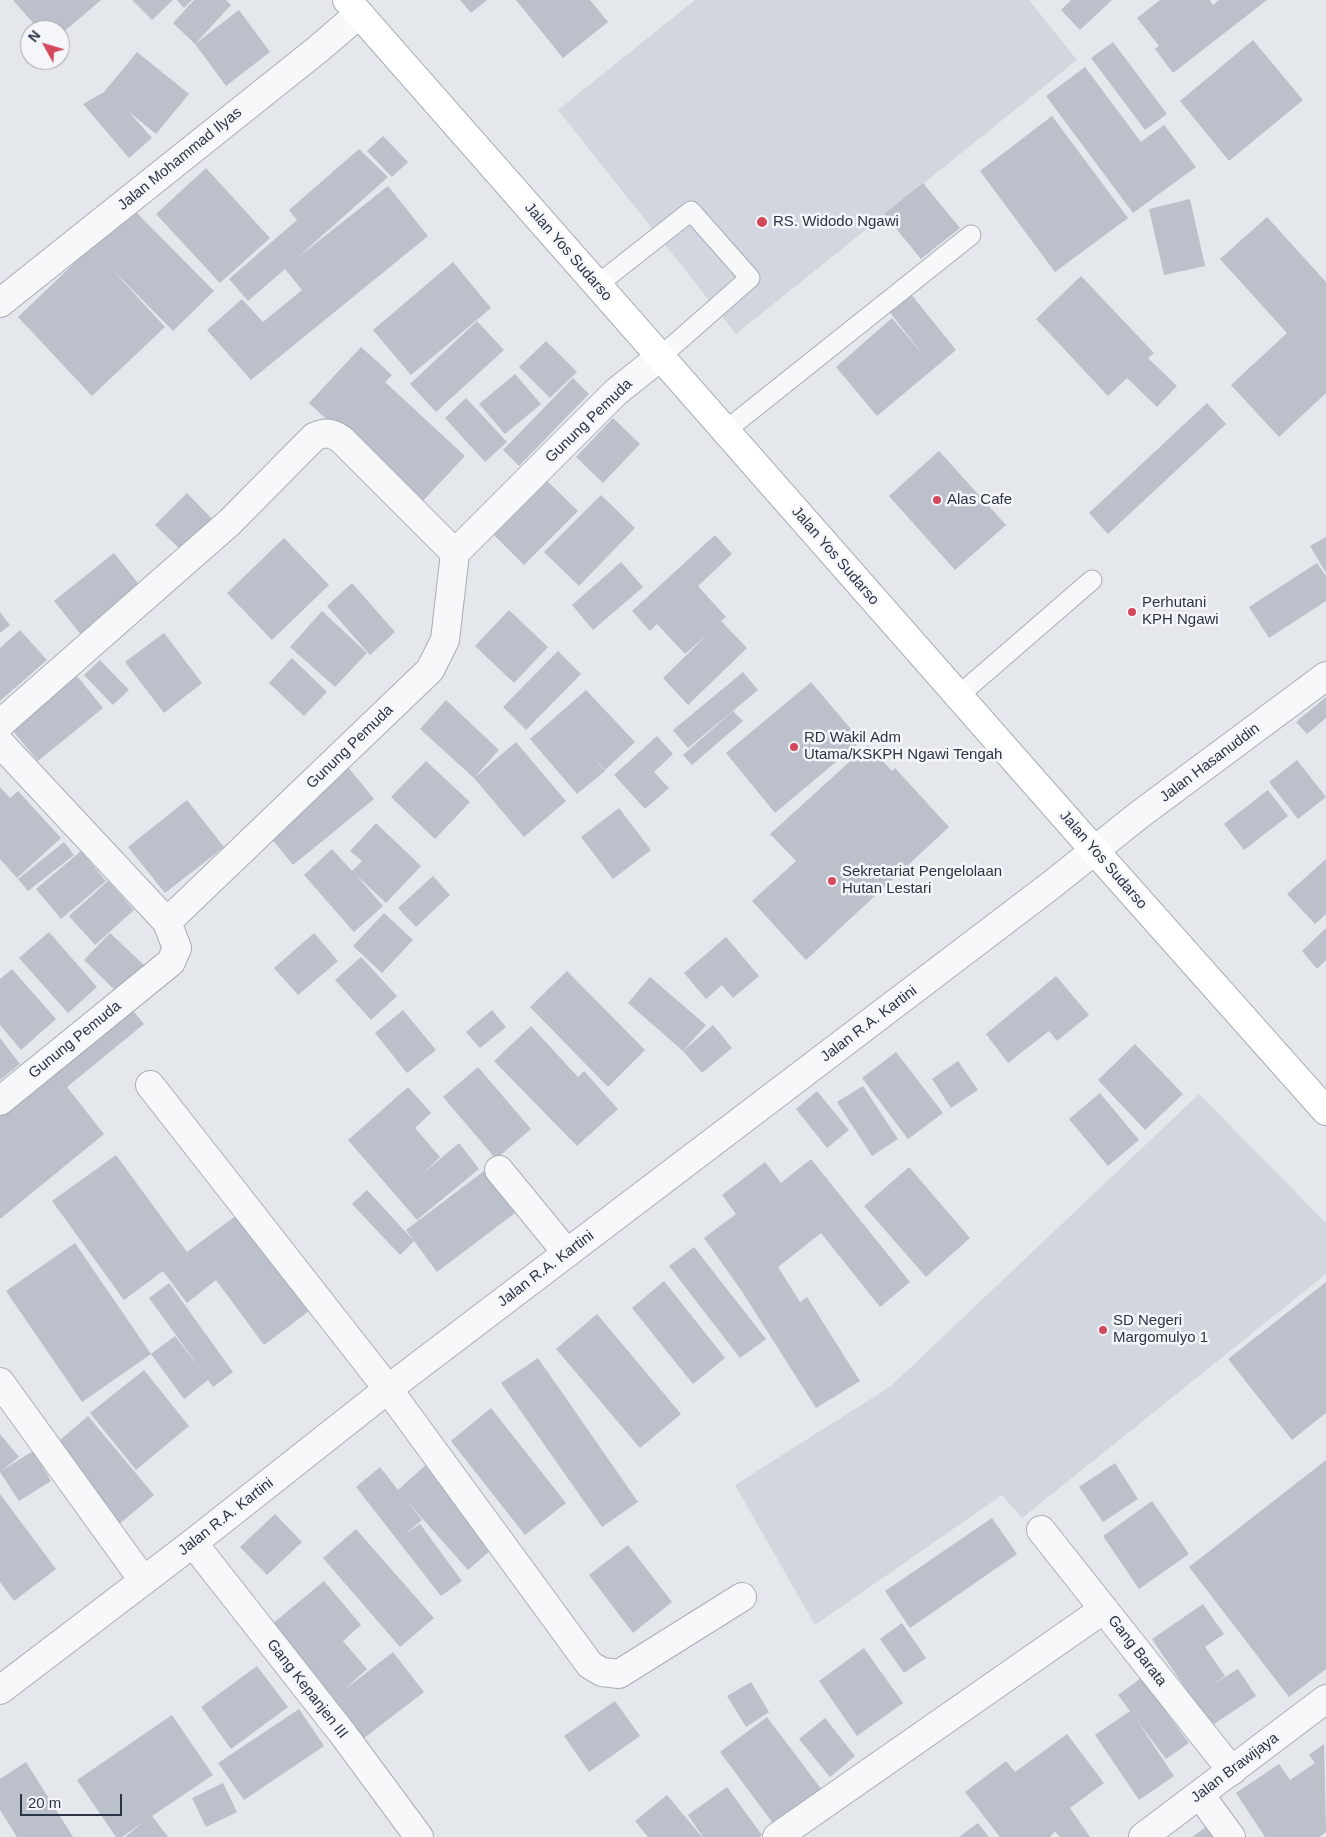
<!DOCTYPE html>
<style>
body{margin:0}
#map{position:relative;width:1326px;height:1837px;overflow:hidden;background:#e4e7ec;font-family:Arial,sans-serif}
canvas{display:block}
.north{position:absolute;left:20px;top:20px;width:50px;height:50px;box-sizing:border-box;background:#f4f6f9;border:1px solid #a4a8b1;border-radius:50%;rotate:309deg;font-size:14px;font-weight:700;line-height:20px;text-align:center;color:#2b3445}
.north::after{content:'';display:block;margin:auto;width:18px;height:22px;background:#d1495b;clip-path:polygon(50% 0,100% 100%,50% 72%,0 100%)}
.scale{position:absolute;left:20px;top:1794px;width:102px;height:22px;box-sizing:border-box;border:2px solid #2b3445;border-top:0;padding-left:6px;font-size:15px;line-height:18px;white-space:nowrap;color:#2b3445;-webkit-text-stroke:4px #f4f6f9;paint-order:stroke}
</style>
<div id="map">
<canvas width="1326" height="1837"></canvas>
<div class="north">N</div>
<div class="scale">20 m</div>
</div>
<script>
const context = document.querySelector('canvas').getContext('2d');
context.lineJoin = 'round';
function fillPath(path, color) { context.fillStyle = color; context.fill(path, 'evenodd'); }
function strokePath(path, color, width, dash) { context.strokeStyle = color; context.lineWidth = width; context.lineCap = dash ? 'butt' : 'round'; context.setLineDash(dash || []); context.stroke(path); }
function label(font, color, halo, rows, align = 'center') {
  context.font = font + ' Arial,sans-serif'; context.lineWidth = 5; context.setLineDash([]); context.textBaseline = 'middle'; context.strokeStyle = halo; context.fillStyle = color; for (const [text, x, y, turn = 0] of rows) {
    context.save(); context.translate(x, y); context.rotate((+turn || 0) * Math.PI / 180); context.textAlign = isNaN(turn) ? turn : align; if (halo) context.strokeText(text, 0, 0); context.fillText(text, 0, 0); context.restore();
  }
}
const built = new Path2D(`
 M 695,0 L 1029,0 L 1077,60 L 736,334 L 558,110 Z
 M 1199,1094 L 1326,1223 L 1326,1274 L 1022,1518 L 1002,1495 L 815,1625 L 735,1485 L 891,1386 Z`);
const building = new Path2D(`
 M 13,0 L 101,0 L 60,35 L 60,30 L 39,30 Z
 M 132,0 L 173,0 L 152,20 Z
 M 177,0 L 192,0 L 184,8 Z
 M 194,0 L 226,0 L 231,5 L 195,44 L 173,23 Z
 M 460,0 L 487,0 L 471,13 Z
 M 516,0 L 590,0 L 608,22 L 563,58 Z
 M 1071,0 L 1112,0 L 1080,30 L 1061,10 Z
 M 1160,0 L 1210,0 L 1213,5 L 1219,0 L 1267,0 L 1173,73 L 1155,49 L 1159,46 L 1137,18 Z
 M 239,10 L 270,52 L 226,86 L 195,44 Z
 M 1253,40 L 1303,100 L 1229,161 L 1180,101 Z
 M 1113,42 L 1167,114 L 1145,130 L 1091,58 Z
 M 137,52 L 189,94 L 156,134 L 129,112 L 152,138 L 129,158 L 83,104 L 104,92 Z
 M 1085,67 L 1141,142 L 1164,125 L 1196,167 L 1133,213 L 1046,96 Z
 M 1052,116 L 1128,218 L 1055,272 L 980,171 Z
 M 383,136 L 408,162 L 392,177 L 367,151 Z
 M 359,149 L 388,177 L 297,258 L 388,186 L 428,236 L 251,380 L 207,330 L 242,299 L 263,322 L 302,290 L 285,269 L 248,301 L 229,279 L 297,220 L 289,210 Z
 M 206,168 L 270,238 L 220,283 L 156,214 Z
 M 923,183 L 960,228 L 921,259 L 884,214 Z
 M 1190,199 L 1205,266 L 1164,275 L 1149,209 Z
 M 132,208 L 214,291 L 173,331 L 109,266 L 165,327 L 92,396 L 18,317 Z
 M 1267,217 L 1326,282 L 1326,393 L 1279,437 L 1231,385 L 1287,333 L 1220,259 Z
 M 453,262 L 491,308 L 411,375 L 373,330 Z
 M 1081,276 L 1154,353 L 1148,358 L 1177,386 L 1157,407 L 1127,378 L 1108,396 L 1036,319 Z
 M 910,293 L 956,350 L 877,416 L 836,367 L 892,318 L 925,357 L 888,310 Z
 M 477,321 L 504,350 L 436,412 L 410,384 Z
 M 546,341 L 577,372 L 550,398 L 519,367 Z
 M 361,347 L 392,375 L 385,382 L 465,456 L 419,505 L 309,403 Z
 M 515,374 L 541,404 L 505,434 L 479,404 Z
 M 573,378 L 589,394 L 519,466 L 503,450 Z
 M 466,398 L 507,442 L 485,462 L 445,418 Z
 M 1207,403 L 1226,424 L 1108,534 L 1089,513 Z
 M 613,418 L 640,444 L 603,483 L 576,457 Z
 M 939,451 L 1006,525 L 955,570 L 889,496 Z
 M 545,479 L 578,511 L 524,565 L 492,533 Z
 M 187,493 L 216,523 L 185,554 L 155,525 Z
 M 601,495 L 635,528 L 579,586 L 544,552 Z
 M 715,535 L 732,554 L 698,586 L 726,617 L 721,621 L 747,648 L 688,705 L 663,678 L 708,634 L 685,654 L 657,624 L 650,631 L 632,611 Z
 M 1326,537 L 1326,573 L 1310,546 Z
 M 284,538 L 329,585 L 272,640 L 227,593 Z
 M 114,553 L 141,587 L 82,636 L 54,601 Z
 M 621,562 L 643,587 L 593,630 L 572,605 Z
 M 1317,563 L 1326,576 L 1326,601 L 1269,638 L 1249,607 Z
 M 352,583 L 395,632 L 370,655 L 327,606 Z
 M 509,610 L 548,647 L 514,683 L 475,646 Z
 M 322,611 L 367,653 L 335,687 L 290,647 Z
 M 0,612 L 10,625 L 0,633 Z
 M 20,630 L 47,660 L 0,701 L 0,648 Z
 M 164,633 L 202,683 L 164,713 L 125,662 Z
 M 558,651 L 581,674 L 526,730 L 503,707 Z
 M 292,658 L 327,692 L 304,716 L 269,683 Z
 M 100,660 L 129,690 L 113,705 L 84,675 Z
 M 743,672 L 758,690 L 688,748 L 673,730 Z
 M 77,676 L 103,708 L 38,761 L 12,730 Z
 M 811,682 L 861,741 L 775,813 L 726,753 Z
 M 586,690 L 635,742 L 605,770 L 589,753 L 605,771 L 577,794 L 530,739 Z
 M 1326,697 L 1326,718 L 1307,734 L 1296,722 Z
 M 446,700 L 499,750 L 474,778 L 420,729 Z
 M 733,711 L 743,721 L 692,765 L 683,755 Z
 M 657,736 L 673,754 L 654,772 L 669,788 L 645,809 L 614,775 Z
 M 516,742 L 566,801 L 524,837 L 474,778 Z
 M 868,745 L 892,771 L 895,768 L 949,827 L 806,960 L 752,901 L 796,861 L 770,834 Z
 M 1297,760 L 1326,797 L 1298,819 L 1269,782 Z
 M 426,761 L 470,802 L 435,839 L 391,797 Z
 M 348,767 L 374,799 L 293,865 L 267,833 Z
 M 0,787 L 10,798 L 18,791 L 61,838 L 17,878 L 0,859 Z
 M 1268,790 L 1288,816 L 1244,850 L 1224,824 Z
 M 187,800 L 224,847 L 165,893 L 128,847 Z
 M 619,808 L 651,850 L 613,879 L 581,837 Z
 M 376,823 L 421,866 L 386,903 L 355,874 L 383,906 L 354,932 L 304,875 L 332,849 L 352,871 L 362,861 L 350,851 Z
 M 64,842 L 74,855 L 28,891 L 18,879 Z
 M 81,851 L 106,881 L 61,919 L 36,889 Z
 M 1326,859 L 1326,914 L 1315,924 L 1287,894 Z
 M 433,876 L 450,895 L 416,927 L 398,908 Z
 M 108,881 L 134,910 L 95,945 L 69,916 Z
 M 384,913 L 413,940 L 382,973 L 353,946 Z
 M 1326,928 L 1326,960 L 1317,969 L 1302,951 Z
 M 49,932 L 97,987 L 68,1013 L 19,958 Z
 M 110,933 L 146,967 L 120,995 L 84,960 Z
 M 314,933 L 338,961 L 298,995 L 274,968 Z
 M 726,937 L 759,976 L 733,998 L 722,985 L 706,999 L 684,973 Z
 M 361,957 L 397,996 L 371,1020 L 335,980 Z
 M 12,969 L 56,1019 L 21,1050 L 0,1025 L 0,979 Z
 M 567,971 L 645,1050 L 608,1087 L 530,1007 Z
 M 1056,976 L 1089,1015 L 1057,1041 L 1049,1031 L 1008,1063 L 986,1034 Z
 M 650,977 L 706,1025 L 683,1051 L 628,1003 Z
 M 130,1007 L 144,1024 L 67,1087 L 104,1134 L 0,1219 L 0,1113 Z
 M 403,1010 L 436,1050 L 407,1073 L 375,1033 Z
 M 492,1010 L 506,1027 L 480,1048 L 466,1032 Z
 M 713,1025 L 732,1048 L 702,1073 L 683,1051 Z
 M 531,1026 L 578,1077 L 584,1071 L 618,1109 L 577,1146 L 494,1061 Z
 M 0,1038 L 20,1064 L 0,1080 Z
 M 1135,1044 L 1183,1094 L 1145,1130 L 1098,1080 Z
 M 896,1052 L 943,1113 L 908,1139 L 862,1078 Z
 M 958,1061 L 978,1090 L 951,1108 L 932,1079 Z
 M 478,1067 L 531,1129 L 496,1159 L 443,1097 Z
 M 863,1086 L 898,1139 L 872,1156 L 837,1102 Z
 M 408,1087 L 431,1113 L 415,1128 L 440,1157 L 421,1175 L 459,1143 L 479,1169 L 417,1220 L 348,1140 Z
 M 817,1091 L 849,1130 L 827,1148 L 796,1109 Z
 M 1100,1093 L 1139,1140 L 1108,1166 L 1069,1119 Z
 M 116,1155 L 187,1252 L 237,1215 L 309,1311 L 264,1345 L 216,1280 L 187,1303 L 163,1271 L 124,1300 L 52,1201 Z
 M 811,1159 L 910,1282 L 880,1307 L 821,1233 L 778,1267 L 800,1302 L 807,1297 L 860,1381 L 816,1408 L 741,1290 L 704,1238 L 736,1214 L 722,1195 L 765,1162 L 781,1183 Z
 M 909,1167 L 970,1238 L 926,1277 L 864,1206 Z
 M 488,1168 L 519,1210 L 437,1272 L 406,1230 Z
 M 367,1190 L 414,1241 L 400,1255 L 352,1204 Z
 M 75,1243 L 151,1354 L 82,1402 L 6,1291 Z
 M 694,1247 L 766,1339 L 740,1358 L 669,1266 Z
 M 664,1281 L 725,1358 L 693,1384 L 632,1308 Z
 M 1326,1282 L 1326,1413 L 1292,1440 L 1228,1359 Z
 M 169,1283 L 233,1372 L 213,1387 L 208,1380 L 184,1399 L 151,1354 L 175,1336 L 202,1371 L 149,1298 Z
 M 597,1314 L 681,1414 L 640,1448 L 556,1349 Z
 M 538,1358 L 638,1502 L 602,1527 L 501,1383 Z
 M 144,1370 L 189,1426 L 136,1470 L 90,1413 Z
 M 491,1408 L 566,1503 L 525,1535 L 451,1441 Z
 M 88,1416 L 154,1495 L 119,1524 L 53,1446 Z
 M 0,1434 L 19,1457 L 1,1471 L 33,1451 L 51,1481 L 19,1501 L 0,1472 Z
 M 1326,1460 L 1326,1669 L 1289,1697 L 1189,1567 Z
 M 1115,1463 L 1138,1499 L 1103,1522 L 1079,1487 Z
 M 427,1464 L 498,1544 L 468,1570 L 405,1499 L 422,1520 L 405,1534 L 420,1524 L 462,1581 L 441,1596 L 356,1487 L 380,1467 L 398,1490 Z
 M 0,1494 L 56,1569 L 14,1601 L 0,1582 Z
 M 1152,1501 L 1189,1554 L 1139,1589 L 1103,1536 Z
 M 275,1514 L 302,1542 L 267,1575 L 240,1547 Z
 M 992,1518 L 1017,1554 L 910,1628 L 885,1591 Z
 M 356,1529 L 434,1618 L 400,1647 L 323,1558 Z
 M 628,1545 L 672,1602 L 633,1633 L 589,1575 Z
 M 324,1581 L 361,1625 L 343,1641 L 367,1669 L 343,1691 L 393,1652 L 424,1692 L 364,1738 L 333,1698 L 271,1625 Z
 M 1203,1604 L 1224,1634 L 1205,1647 L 1225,1676 L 1209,1687 L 1238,1669 L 1256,1696 L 1211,1726 L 1152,1639 Z
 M 902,1623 L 926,1658 L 904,1673 L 880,1639 Z
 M 864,1648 L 903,1703 L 857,1736 L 819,1681 Z
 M 257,1666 L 288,1707 L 231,1749 L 201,1707 Z
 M 1141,1678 L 1189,1743 L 1166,1759 L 1136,1719 L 1174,1776 L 1139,1800 L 1095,1735 L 1130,1711 L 1118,1695 Z
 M 751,1682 L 769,1712 L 746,1727 L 727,1696 Z
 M 615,1701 L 640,1736 L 589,1772 L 564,1736 Z
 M 299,1709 L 324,1746 L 244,1800 L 218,1763 Z
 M 172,1715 L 213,1775 L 152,1816 L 168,1837 L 125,1837 L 146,1820 L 122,1837 L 116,1837 L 77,1780 Z
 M 767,1717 L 822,1790 L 775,1826 L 720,1752 Z
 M 825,1718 L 855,1756 L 830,1777 L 799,1739 Z
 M 1067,1734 L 1104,1783 L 1070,1808 L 1090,1837 L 1060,1837 L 1055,1831 L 1050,1837 L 1000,1837 L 965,1792 L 1006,1761 L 1015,1772 Z
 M 1324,1744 L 1326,1832 L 1319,1837 L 1265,1837 L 1236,1793 L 1279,1764 L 1290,1780 L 1315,1763 L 1309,1755 Z
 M 26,1762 L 53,1805 L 73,1837 L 17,1837 L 0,1810 L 0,1779 Z
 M 223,1783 L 237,1812 L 206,1827 L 192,1798 Z
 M 727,1787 L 762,1835 L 759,1837 L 703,1837 L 688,1815 Z
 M 667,1795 L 702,1837 L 648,1837 L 635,1821 Z
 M 978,1823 L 989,1837 L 959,1837 Z
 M 1209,1825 L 1217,1837 L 1192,1837 Z`);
const service = new Path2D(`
 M 597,285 L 691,211 L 750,278 L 660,357
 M 725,431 L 971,235
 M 958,696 L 1092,580`);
const minor = new Path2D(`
 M 0,724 L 230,522 L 314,437 C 325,432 330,432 341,439 L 455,553
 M 0,743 L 167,922
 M 150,1085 L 388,1389 L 590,1665 L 602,1672 L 619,1674 L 742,1597
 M 0,1101 L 171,962 L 177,948 L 167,922 L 430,670 L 445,640 L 455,553 L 616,392 L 660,357
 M 499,1170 L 567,1253
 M 0,1382 L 143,1580
 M 1041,1530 L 1232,1771
 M 193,1543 L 343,1734 L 419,1837
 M 1200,1795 L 1231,1837
 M 777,1837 L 1104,1609`);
const tertiary = new Path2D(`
 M 0,303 L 317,50 L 359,14
 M 0,1690 L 193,1543 L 388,1389 L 1050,886 L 1139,815 L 1326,676
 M 1143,1837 L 1326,1699`);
const secondary = new Path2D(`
 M 347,0 L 1094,850 L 1326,1111`);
const markers = [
 [762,222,6,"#d1495b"],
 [937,500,5,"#d1495b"],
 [1132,612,5,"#d1495b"],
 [794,747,5,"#d1495b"],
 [832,881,5,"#d1495b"],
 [1103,1330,5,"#d1495b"]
];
const streetNames = [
 ["Jalan Mohammad Ilyas",180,159,-39],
 ["Jalan Yos Sudarso",568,252,49],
 ["Gunung Pemuda",589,421,-44],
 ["Jalan Yos Sudarso",835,556,49],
 ["Gunung Pemuda",350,747,-44],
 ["Jalan Hasanuddin",1210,763,-37],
 ["Jalan Yos Sudarso",1103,860,49],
 ["Jalan R.A. Kartini",869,1024,-37],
 ["Gunung Pemuda",75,1040,-39],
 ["Jalan R.A. Kartini",546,1269,-37],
 ["Jalan R.A. Kartini",226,1517,-38],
 ["Gang Barata",1137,1651,52],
 ["Gang Kepanjen III",307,1689,52],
 ["Jalan Brawijaya",1235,1768,-37]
];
const poiNames = [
 ["RS. Widodo Ngawi",773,222],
 ["Alas Cafe",947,500],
 ["Perhutani",1142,603],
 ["KPH Ngawi",1142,620],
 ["RD Wakil Adm",804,738],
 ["Utama/KSKPH Ngawi Tengah",804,755],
 ["Sekretariat Pengelolaan",842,872],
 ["Hutan Lestari",842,889],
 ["SD Negeri",1113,1321],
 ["Margomulyo 1",1113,1338]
];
fillPath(built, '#d2d6de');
fillPath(building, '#bbc0ca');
strokePath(service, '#a9aeb7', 21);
strokePath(minor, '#a9aeb7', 30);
strokePath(tertiary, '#a9aeb7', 30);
strokePath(secondary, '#a9aeb7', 30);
strokePath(service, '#f7f8fa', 19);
strokePath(minor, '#f7f8fa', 28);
strokePath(tertiary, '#f7f8fa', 28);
strokePath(secondary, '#fff', 28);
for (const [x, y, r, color] of markers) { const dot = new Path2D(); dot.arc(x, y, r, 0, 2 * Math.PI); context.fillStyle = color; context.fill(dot); strokePath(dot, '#f4f6f9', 2); }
label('15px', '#2b3445', '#f4f6f9', streetNames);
label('15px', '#2b3445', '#f4f6f9', poiNames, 'left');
</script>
